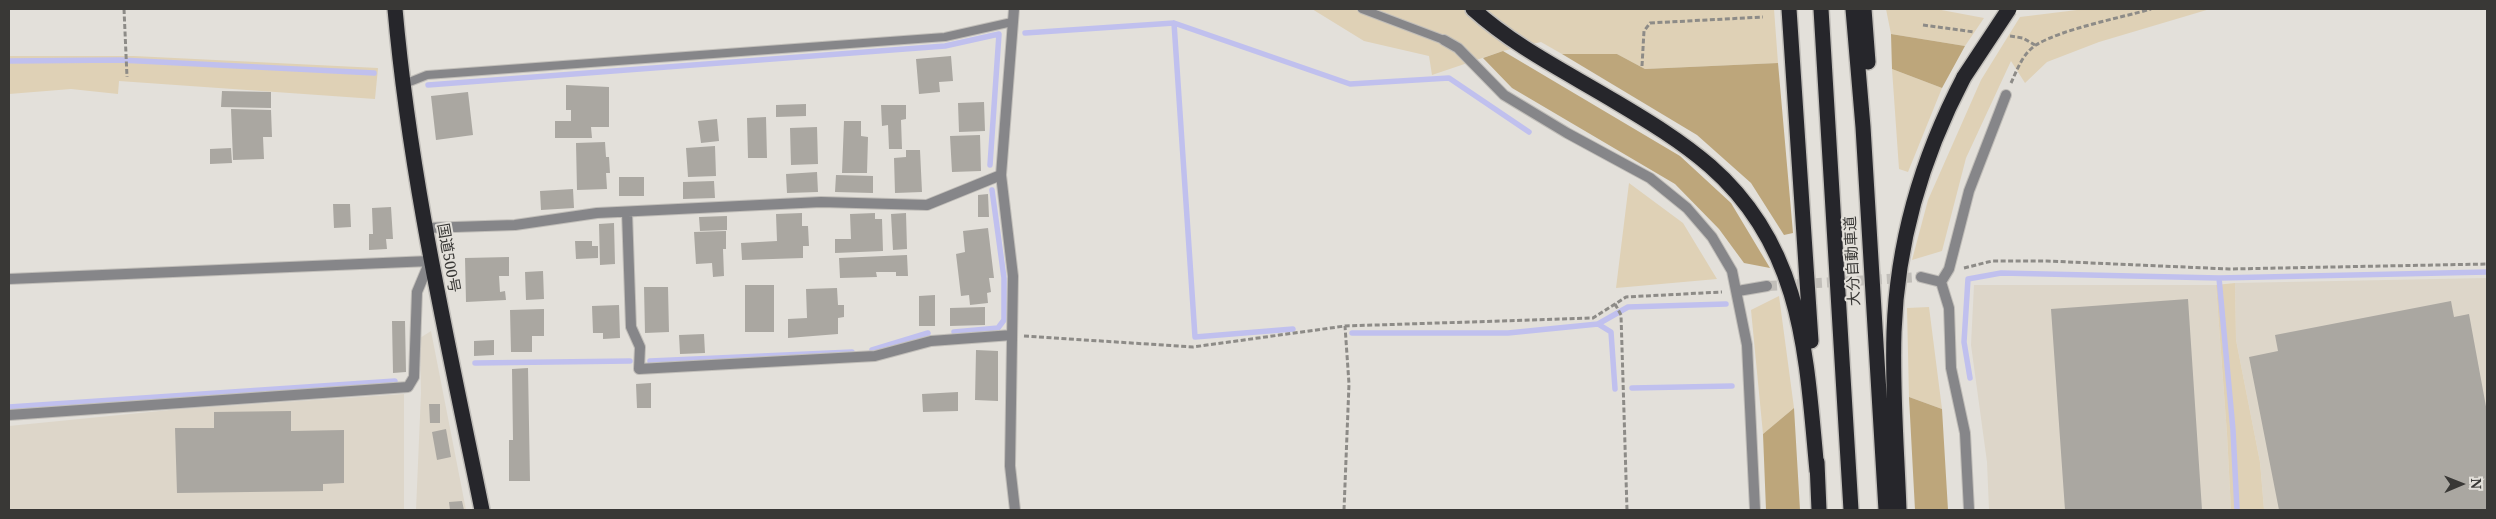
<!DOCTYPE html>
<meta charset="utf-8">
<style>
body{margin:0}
#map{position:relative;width:2496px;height:519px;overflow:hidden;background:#e3e0da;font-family:"Noto Serif",serif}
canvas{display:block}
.frame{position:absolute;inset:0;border:10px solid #393836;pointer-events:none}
.north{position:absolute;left:2436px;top:459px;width:50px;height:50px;-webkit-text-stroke:4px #e3e0da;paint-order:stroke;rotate:89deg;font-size:14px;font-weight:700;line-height:20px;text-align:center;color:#393836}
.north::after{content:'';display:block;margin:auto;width:18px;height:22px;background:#393836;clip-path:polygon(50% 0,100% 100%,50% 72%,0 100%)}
</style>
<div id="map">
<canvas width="2496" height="519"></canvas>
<div class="frame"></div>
<div class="north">N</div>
</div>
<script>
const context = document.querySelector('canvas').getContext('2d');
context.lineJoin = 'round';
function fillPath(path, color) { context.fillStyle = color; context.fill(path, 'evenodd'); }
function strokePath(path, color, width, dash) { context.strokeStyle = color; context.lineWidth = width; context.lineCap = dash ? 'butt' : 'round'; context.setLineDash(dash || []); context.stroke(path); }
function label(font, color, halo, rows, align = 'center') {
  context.font = font + ' "Noto Serif","Noto Sans JP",serif'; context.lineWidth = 4; context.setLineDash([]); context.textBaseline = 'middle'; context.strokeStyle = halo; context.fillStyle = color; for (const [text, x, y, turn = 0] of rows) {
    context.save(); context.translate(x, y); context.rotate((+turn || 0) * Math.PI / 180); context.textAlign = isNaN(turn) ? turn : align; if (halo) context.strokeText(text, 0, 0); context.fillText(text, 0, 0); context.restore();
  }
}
const built = new Path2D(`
 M 2487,278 L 2487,510 L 2264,510 L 2260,462 L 2236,340 L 2235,283 Z
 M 1974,285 L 2216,285 L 2227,434 L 2231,510 L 1989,510 L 1987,462 L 1971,345 Z
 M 431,331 L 466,510 L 416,510 L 421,393 L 420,338 Z
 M 404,394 L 404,510 L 9,510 L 9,426 L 180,409 Z`);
const green = new Path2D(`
 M 1312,9 L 1774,9 L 1778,63 L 1645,69 L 1617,54 L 1562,54 L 1541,42 L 1503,51 L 1432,75 L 1429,56 L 1364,41 Z
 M 1886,9 L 1936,9 L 1984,18 L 1965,46 L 1891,34 Z
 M 2085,9 L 2210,9 L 2099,42 L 2047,62 L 2025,83 L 2011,61 L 1966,158 L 1942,251 L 1912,260 L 1928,200 L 1981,80 L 2020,17 Z
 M 9,56 L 134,56 L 378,68 L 375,99 L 119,81 L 118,94 L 71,89 L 9,94 Z
 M 1892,69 L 1942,88 L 1908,172 L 1899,169 Z
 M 1629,183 L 1683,223 L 1717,279 L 1616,288 Z
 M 2235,283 L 2236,340 L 2260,462 L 2264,510 L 2231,510 L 2227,434 L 2216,285 Z
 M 1779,296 L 1794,408 L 1763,434 L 1751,310 Z
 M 1929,307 L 1942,409 L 1909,397 L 1907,308 Z`);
const forest = new Path2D(`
 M 1891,34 L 1965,46 L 1942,88 L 1892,69 Z
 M 1503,51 L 1680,156 L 1731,203 L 1770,268 L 1744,263 L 1719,229 L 1675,184 L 1512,88 L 1483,58 Z
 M 1562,54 L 1617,54 L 1645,69 L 1778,63 L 1793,233 L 1784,235 L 1751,183 L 1697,135 Z
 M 1909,397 L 1942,409 L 1948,510 L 1915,510 Z
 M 1794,408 L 1800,510 L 1766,510 L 1763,434 Z`);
const stream = new Path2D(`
 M 1174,23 L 1350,84 L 1449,78 L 1529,132
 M 1025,33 L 1174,23 L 1195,337 L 1293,329
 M 9,61 L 120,60 L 374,73
 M 428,85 L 945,46 L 999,34 L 990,165
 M 2219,278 L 2233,430 L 2237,510
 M 1598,324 L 1611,332 L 1615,389
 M 954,332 L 998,328 L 1004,320 L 1004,278 L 992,190
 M 1352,333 L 1508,333 L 1598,324 L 1628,307 L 1726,304
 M 872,350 L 928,333
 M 650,361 L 852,352
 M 475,363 L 630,361
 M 1970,378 L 1964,342 L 1968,279 L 2001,273 L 2219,278 L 2487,272
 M 1632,388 L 1732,386
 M 9,407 L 395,381`);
const building = new Path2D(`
 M 951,56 L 953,81 L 939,82 L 940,92 L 919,94 L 916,59 Z
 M 566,85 L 609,87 L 609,127 L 591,127 L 592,138 L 555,138 L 555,121 L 571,121 L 571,110 L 566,110 Z
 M 222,91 L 271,92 L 271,108 L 221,107 Z
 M 468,92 L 473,135 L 436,140 L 431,96 Z
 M 984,102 L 985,131 L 959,132 L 958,103 Z
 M 806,104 L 806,116 L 776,117 L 776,105 Z
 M 881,105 L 906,105 L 906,119 L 901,120 L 902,149 L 889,149 L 888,125 L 882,126 Z
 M 231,109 L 271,110 L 272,137 L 263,137 L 264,159 L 233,160 Z
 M 766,117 L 767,158 L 748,158 L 747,118 Z
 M 717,119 L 719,141 L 701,143 L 698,121 Z
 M 844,121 L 861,121 L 861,136 L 868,137 L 867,173 L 842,173 Z
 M 817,127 L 818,164 L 791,165 L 790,128 Z
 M 980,135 L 981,171 L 952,172 L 950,136 Z
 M 605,142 L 606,157 L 609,157 L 610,173 L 606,173 L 607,189 L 577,190 L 576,143 Z
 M 715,146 L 716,176 L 688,177 L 686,148 Z
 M 231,148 L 232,163 L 210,164 L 210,149 Z
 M 906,150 L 920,150 L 922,192 L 895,193 L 894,158 L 906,157 Z
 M 817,172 L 818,192 L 787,193 L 786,174 Z
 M 836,175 L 873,176 L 873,193 L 835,192 Z
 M 619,177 L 644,177 L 644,196 L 619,196 Z
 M 714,181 L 715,198 L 683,199 L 683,182 Z
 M 573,189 L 574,208 L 541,210 L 540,191 Z
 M 988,194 L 989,217 L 978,217 L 978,195 Z
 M 333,204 L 350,204 L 351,227 L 334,228 Z
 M 391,207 L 393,239 L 386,239 L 387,249 L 369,250 L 369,234 L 373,234 L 372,208 Z
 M 802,213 L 802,226 L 808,226 L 809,246 L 803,246 L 803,258 L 742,260 L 741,243 L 777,241 L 776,214 Z
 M 875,213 L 875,219 L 882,219 L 883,251 L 835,253 L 835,239 L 851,239 L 850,214 Z
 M 906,213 L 907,249 L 893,250 L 891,214 Z
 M 727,216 L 727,230 L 700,231 L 699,217 Z
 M 614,223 L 615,264 L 600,265 L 599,224 Z
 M 988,228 L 994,278 L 989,278 L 991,292 L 987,293 L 988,303 L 970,305 L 969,295 L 961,296 L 956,254 L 965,252 L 963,231 Z
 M 726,231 L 726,249 L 723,249 L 724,276 L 713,277 L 712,263 L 696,264 L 694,232 Z
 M 575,241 L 592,241 L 592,246 L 598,246 L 598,258 L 576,259 Z
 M 907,255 L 908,276 L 896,276 L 896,272 L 876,272 L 877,277 L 840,278 L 839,258 Z
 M 509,257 L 509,276 L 499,276 L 500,292 L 505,291 L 506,300 L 466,302 L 465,258 Z
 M 543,271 L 544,299 L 526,300 L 525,272 Z
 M 745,285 L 774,285 L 774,332 L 745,332 Z
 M 644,287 L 668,287 L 669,332 L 645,333 Z
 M 837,288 L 838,305 L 844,305 L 844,317 L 838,318 L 838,334 L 788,338 L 788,319 L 807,318 L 806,289 Z
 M 935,295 L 935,326 L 919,326 L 919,296 Z
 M 2188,299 L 2202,510 L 2065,510 L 2051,309 Z
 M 2451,301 L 2454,317 L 2469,314 L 2487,412 L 2487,510 L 2279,510 L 2249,357 L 2278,351 L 2275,335 Z
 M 619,305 L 620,338 L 603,339 L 603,333 L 593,333 L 592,306 Z
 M 985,307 L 985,325 L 950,326 L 950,308 Z
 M 544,309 L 544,336 L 532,336 L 532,352 L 511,352 L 510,310 Z
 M 392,321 L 405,321 L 406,372 L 393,373 Z
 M 704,334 L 705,353 L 680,354 L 679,335 Z
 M 494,340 L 494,355 L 474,356 L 474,341 Z
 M 976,350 L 998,351 L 998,401 L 975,400 Z
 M 528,368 L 530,481 L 509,481 L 509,440 L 513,440 L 512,369 Z
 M 651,383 L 651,408 L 637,408 L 636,384 Z
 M 958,392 L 958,411 L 923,412 L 922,394 Z
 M 429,404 L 440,404 L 440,423 L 430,423 Z
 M 291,411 L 291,431 L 344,430 L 344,483 L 323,484 L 323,491 L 177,493 L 175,428 L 214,428 L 214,412 Z
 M 446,429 L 451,457 L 437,460 L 432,432 Z
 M 462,501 L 464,510 L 450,510 L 449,502 Z`);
const streetTunnel = new Path2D(`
 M 1767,286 L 1921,277`);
const path = new Path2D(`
 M 124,9 L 127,77
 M 1923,25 L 1974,32
 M 2010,36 L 2023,38 L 2035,45
 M 1642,66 L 1644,31 L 1650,23 L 1763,17
 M 2011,83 C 2017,70 2023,53 2036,45 C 2062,29 2120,18 2151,9
 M 1964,268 L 1992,261 L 2047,261 L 2229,269 L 2487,264
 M 1615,304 L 1621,315 L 1627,510
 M 1024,336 L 1193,347 L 1345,326 L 1593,318 L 1626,297 L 1722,292
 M 1344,510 L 1349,384 L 1345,326`);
const lane = new Path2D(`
 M 1362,9 L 1444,40
 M 402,85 L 427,75 L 945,37 L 1012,22`);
const street = new Path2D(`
 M 1014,9 L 1001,175 L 1013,276 L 1010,466 L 1015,510
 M 1444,40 L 1458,48 L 1504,95 L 1567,133 L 1650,178 L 1687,208 L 1712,237 L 1732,271 L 1747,345 L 1755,510
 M 627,212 L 631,327 L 640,347 L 639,369 L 875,356 L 931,341 L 1012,335
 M 425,228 L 515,225 L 597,213 L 821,202 L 927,205 L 1001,175
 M 1921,277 L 1941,282
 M 9,279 L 430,261 L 417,292 L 414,377 L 408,387 L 9,415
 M 1738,291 L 1767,286
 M 1969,510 L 1965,433 L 1951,368 L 1949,308 L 1941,282 L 1949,269 L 1969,191 L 2006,95`);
const highway = new Path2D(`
 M 395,9 C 410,179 448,343 482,510
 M 1473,9 C 1515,47 1568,73 1616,102 C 1648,121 1681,141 1710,166 C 1804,248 1806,356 1817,471
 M 1789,9 L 1811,341
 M 1821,9 L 1851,510
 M 1853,9 L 1863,127 L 1886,510
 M 1864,9 L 1868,62
 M 1817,462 L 1819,510
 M 1899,510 C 1897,451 1892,391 1894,332 C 1897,242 1922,157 1964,77`);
const highwayBridge = new Path2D(`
 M 1964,77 L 2009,9`);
const streetNames = [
 ["国道500号",448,258,80],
 ["大分自動車道",1853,261,-93]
];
fillPath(built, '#ddd6c9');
fillPath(green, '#dfd1b6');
fillPath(forest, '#bda67b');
strokePath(stream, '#c0c0ee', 5.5);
fillPath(building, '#aaa7a1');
strokePath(streetTunnel, '#c1beb9', 10, [10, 5]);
strokePath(lane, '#c1beb9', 10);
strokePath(street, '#c1beb9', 12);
strokePath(highway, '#c1beb9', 18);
strokePath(path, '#8d8b87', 3, [5, 2.5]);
strokePath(lane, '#868689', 8);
strokePath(street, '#868689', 10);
strokePath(highway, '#26262b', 15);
strokePath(highwayBridge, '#c1beb9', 18, []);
strokePath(highwayBridge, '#26262b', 15);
label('15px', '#393836', '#e3e0da', streetNames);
</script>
